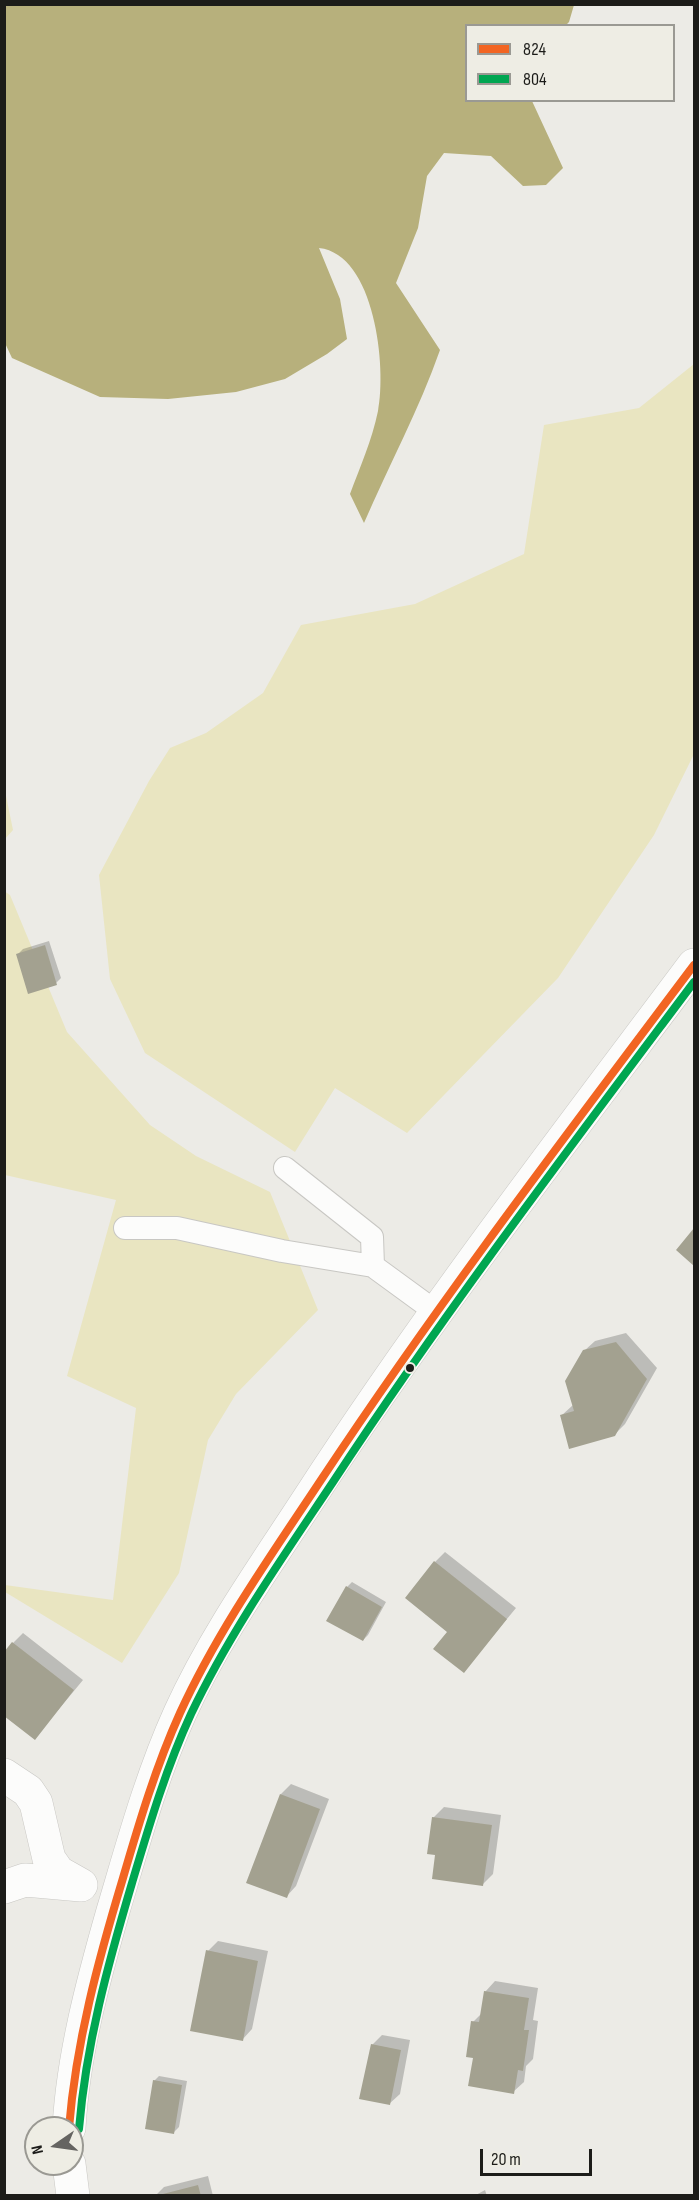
<!DOCTYPE html>
<style>
body{margin:0}
#map{position:relative;width:699px;height:2200px;overflow:hidden;background:#ecebe6;font-family:"Sofia Sans Condensed",sans-serif}
canvas{display:block}
.frame{position:absolute;inset:0;border:6px solid #1c1c19;pointer-events:none}
.legend{position:absolute;left:465px;top:24px;width:210px;height:78px;box-sizing:border-box;background:#eeede4;border:2px solid #9a9993;margin:0;padding:8px 10px;list-style:none;font-size:18px;color:#1c1c19}
.legend li{display:flex;align-items:center;gap:12px;height:30px}
.legend b{width:30px;border:2px solid #9a9993}
.north{position:absolute;left:24px;top:2116px;width:60px;height:60px;box-sizing:border-box;background:#eeede4;border:2px solid #9a9993;border-radius:50%;rotate:257deg;font-size:16px;font-weight:700;line-height:24px;text-align:center;color:#1c1c19}
.north::after{content:'';display:block;margin:auto;width:21px;height:27px;background:#656461;clip-path:polygon(50% 0,100% 100%,50% 72%,0 100%)}
.scale{position:absolute;left:480px;top:2149px;width:112px;height:27px;box-sizing:border-box;border:3px solid #1c1c19;border-top:0;padding-left:8px;font-size:18px;line-height:21px;white-space:nowrap;color:#1c1c19;-webkit-text-stroke:4px #eeede4;paint-order:stroke}
</style>
<div id="map">
<canvas width="699" height="2200"></canvas>
<div class="frame"></div>
<ul class="legend">
<li><b style="height:8px;background:#f26522"></b>824</li>
<li><b style="height:8px;background:#00a651"></b>804</li>
</ul>
<div class="north">N</div>
<div class="scale">20 m</div>
</div>
<script>
const context = document.querySelector('canvas').getContext('2d');
context.lineJoin = 'round';
function fillPath(path, color) { context.fillStyle = color; context.fill(path, 'evenodd'); }
function strokePath(path, color, width, dash) { context.strokeStyle = color; context.lineWidth = width; context.lineCap = dash ? 'butt' : 'round'; context.setLineDash(dash || []); context.stroke(path); }
const green = new Path2D(`
 M 694,364 L 694,754 L 654,835 L 558,978 L 407,1133 L 335,1088 L 295,1152 L 145,1053 L 110,979 L 99,875 L 149,781 L 170,748 L 206,733 L 263,693 L 301,625 L 415,604 L 524,554 L 544,425 L 639,408 Z
 M 4,786 L 13,830 L 5,839 L 4,839 Z
 M 4,891 L 10,895 L 67,1032 L 150,1125 L 196,1156 L 270,1192 L 318,1310 L 236,1394 L 208,1440 L 179,1573 L 122,1663 L 5,1592 L 5,1585 L 113,1600 L 136,1408 L 67,1376 L 116,1200 L 5,1175 Z`);
const water = new Path2D(`
 M 4,5 L 574,5 L 569,22 L 566,25 L 466,26 L 466,100 L 532,101 L 563,168 L 546,185 L 523,186 L 491,156 L 444,153 L 427,176 L 418,228 L 396,283 L 440,350 C 419,410 389,465 364,523 L 350,494 C 360,467 372,440 378,411 C 387,368 375,254 319,248 L 340,299 L 347,339 L 327,354 L 285,379 L 236,392 L 168,399 L 100,397 L 12,358 L 4,341 Z`);
const shadow = new Path2D(`
 M 49,941 L 61,978 L 56,983 L 18,954 L 23,949 Z
 M 626,1333 L 657,1368 L 625,1424 L 614,1435 L 561,1416 L 573,1405 L 584,1351 L 595,1341 Z
 M 445,1552 L 516,1608 L 464,1671 L 435,1562 Z
 M 352,1582 L 386,1602 L 368,1635 L 363,1640 L 347,1587 Z
 M 23,1633 L 83,1680 L 35,1738 L 13,1643 Z
 M 291,1784 L 329,1799 L 296,1886 L 286,1897 L 281,1794 Z
 M 444,1807 L 501,1815 L 493,1874 L 483,1884 L 437,1854 L 433,1818 Z
 M 218,1941 L 268,1951 L 252,2029 L 242,2040 L 208,1951 Z
 M 495,1981 L 538,1988 L 533,2020 L 538,2021 L 533,2059 L 526,2066 L 524,2082 L 513,2092 L 475,2057 L 473,2022 L 482,2013 L 485,1992 Z
 M 382,2035 L 410,2040 L 400,2094 L 389,2104 L 372,2045 Z
 M 159,2076 L 187,2081 L 179,2127 L 174,2132 L 154,2081 Z
 M 208,2176 L 213,2196 L 155,2196 L 164,2187 Z
 M 485,2190 L 487,2196 L 474,2196 Z`);
const building = new Path2D(`
 M 45,945 L 57,985 L 28,994 L 16,954 Z
 M 694,1228 L 694,1266 L 676,1250 Z
 M 616,1342 L 647,1379 L 615,1436 L 569,1449 L 560,1415 L 574,1411 L 565,1381 L 583,1350 Z
 M 434,1561 L 507,1619 L 464,1673 L 433,1649 L 447,1632 L 405,1598 Z
 M 346,1586 L 382,1607 L 363,1641 L 326,1621 Z
 M 12,1642 L 74,1690 L 35,1740 L 4,1716 L 4,1652 Z
 M 280,1794 L 320,1809 L 287,1898 L 246,1883 Z
 M 432,1817 L 492,1825 L 483,1886 L 432,1879 L 435,1855 L 427,1854 Z
 M 206,1950 L 258,1961 L 243,2041 L 190,2031 Z
 M 484,1991 L 529,1998 L 524,2030 L 529,2030 L 523,2071 L 518,2070 L 514,2094 L 468,2086 L 473,2058 L 466,2057 L 471,2021 L 479,2022 Z
 M 371,2044 L 401,2050 L 390,2105 L 359,2099 Z
 M 153,2080 L 182,2085 L 174,2134 L 145,2129 Z
 M 198,2185 L 201,2196 L 159,2196 L 159,2195 Z`);
const lane = new Path2D(`
 M 285,1168 L 372,1237 L 373,1266 L 436,1312
 M 125,1228 L 177,1228 L 282,1251 L 373,1266`);
const street = new Path2D(`
 M 4,1775 L 28,1791 L 36,1803 L 49,1859 L 58,1872 L 81,1885 L 25,1880 L 4,1887
 M 69,2128 C 73,2055 93,1981 113,1911 C 133,1844 151,1777 180,1713 C 214,1638 263,1569 308,1500 C 428,1315 563,1140 694,965
 M 69,2164 L 73,2196`);
const bus1 = new Path2D(`
 M 69,2128 C 76,2042 98,1961 123,1878 C 139,1823 156,1766 180,1713 C 218,1630 272,1554 323,1477 C 439,1302 567,1134 694,965`);
const bus2 = new Path2D(`
 M 79,2129 C 86,2044 108,1964 132,1883 C 149,1826 166,1768 191,1714 C 230,1632 283,1557 333,1482 C 446,1310 571,1146 694,982`);
const markers = [
 [410,1368,5,"#1c1c19"]
];
fillPath(green, '#e9e5c1');
fillPath(water, '#b7b07c');
fillPath(shadow, '#0003');
fillPath(building, '#a3a190');
strokePath(lane, '#c8c7c3', 24);
strokePath(street, '#c8c7c3', 34);
strokePath(lane, '#fcfcfb', 22);
strokePath(street, '#fcfcfb', 33);
strokePath(bus1, '#f26522', 8);
strokePath(bus2, '#00a651', 8);
for (const [x, y, r, color] of markers) { const dot = new Path2D(); dot.arc(x, y, r, 0, 2 * Math.PI); context.fillStyle = color; context.fill(dot); strokePath(dot, '#eeede4', 2); }
</script>
